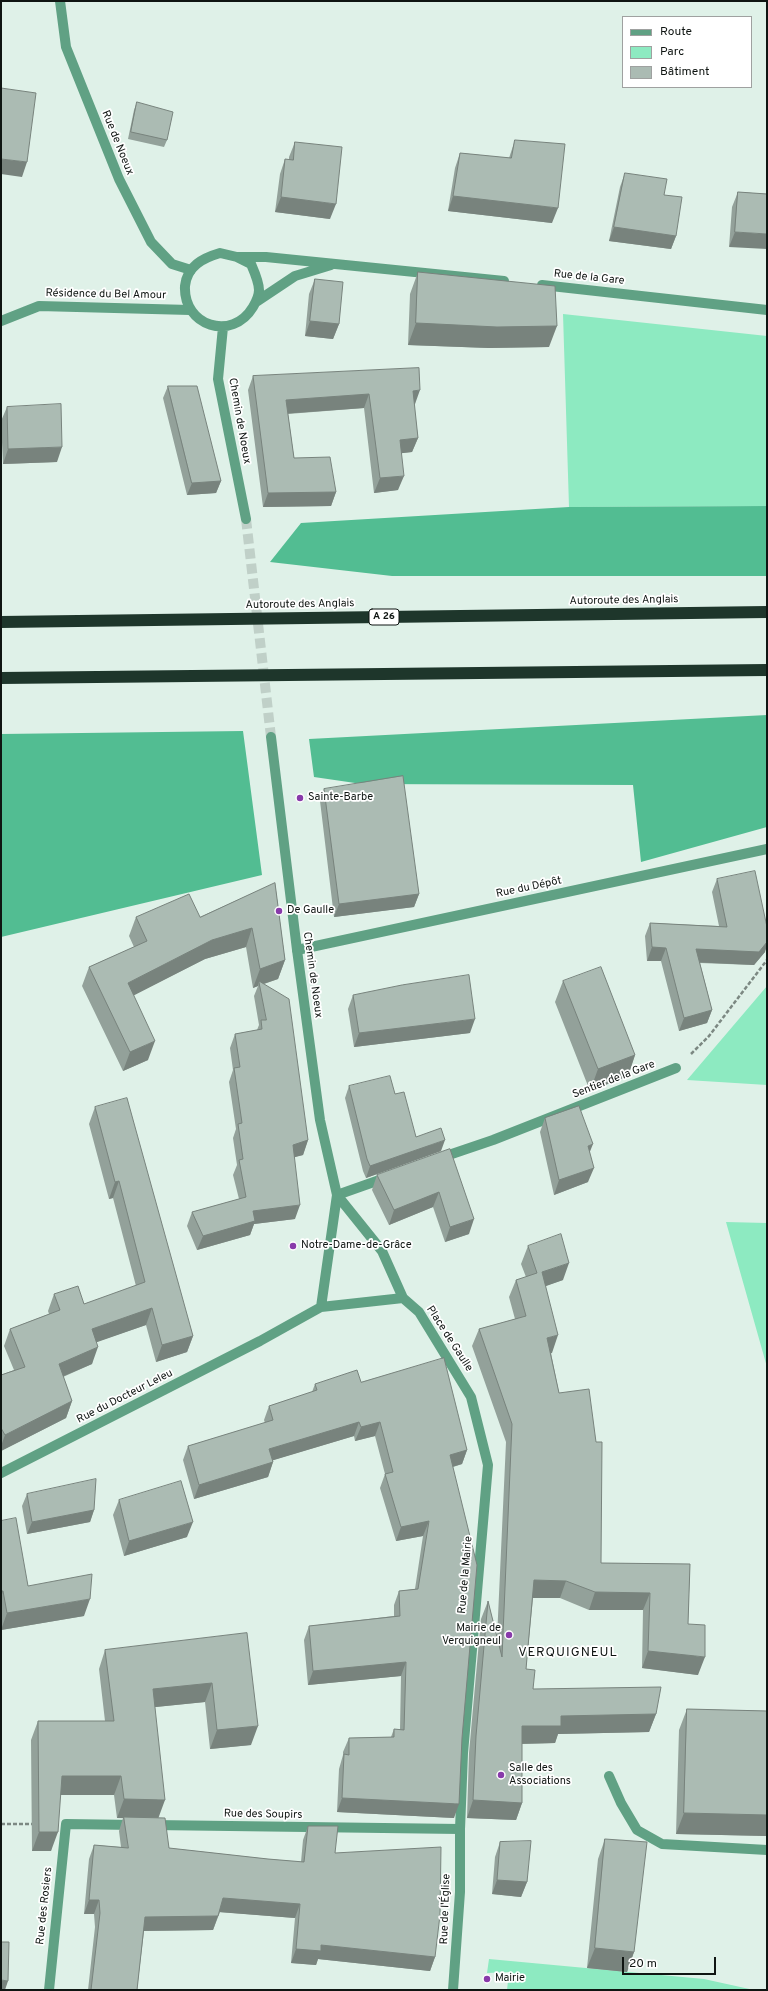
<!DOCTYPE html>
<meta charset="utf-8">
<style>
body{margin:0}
#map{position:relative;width:768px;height:1991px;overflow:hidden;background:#dff1e8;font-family:Overpass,sans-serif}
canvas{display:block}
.frame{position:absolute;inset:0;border:2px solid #0f1512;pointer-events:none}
.legend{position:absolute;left:622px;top:16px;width:130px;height:72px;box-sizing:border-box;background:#fff;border:1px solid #9fa1a0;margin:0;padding:5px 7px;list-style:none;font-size:12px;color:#0f1512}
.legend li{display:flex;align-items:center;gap:8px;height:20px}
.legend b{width:20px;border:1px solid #9fa1a0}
.scale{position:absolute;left:622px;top:1957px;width:94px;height:18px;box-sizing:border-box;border:2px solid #0f1512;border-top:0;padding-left:5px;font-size:12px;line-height:14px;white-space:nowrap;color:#0f1512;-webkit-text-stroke:3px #fff;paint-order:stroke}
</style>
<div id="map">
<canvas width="768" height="1991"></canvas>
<div class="frame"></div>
<ul class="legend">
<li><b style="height:5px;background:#60a184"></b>Route</li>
<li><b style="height:11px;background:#8deac1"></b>Parc</li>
<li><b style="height:11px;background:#abbbb3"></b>Bâtiment</li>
</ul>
<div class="scale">20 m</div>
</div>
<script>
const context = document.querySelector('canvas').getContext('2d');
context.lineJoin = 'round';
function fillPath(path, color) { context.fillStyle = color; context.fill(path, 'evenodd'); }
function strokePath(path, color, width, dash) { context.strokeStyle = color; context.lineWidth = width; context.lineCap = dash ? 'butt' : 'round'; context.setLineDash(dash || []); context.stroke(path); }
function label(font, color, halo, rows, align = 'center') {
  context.font = font + ' Overpass,sans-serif'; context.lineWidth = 3.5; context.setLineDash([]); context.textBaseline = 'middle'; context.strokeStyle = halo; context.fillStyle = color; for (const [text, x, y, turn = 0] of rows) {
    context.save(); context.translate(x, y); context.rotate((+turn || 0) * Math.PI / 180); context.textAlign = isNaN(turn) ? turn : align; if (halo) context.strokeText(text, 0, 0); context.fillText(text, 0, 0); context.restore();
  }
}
const green = new Path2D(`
 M 563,314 L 767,336 L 767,506 L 569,507 Z
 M 767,986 L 767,1085 L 687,1080 Z
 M 726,1222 L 767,1223 L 767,1367 Z
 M 489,1959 L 704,1979 L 754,1990 L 507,1990 L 509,1972 L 487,1973 Z`);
const forest = new Path2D(`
 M 767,506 L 767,576 L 392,576 L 270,562 L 301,523 L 569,507 Z
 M 767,715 L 767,827 L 641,862 L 633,785 L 362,784 L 314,777 L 309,739 Z
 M 243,731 L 262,875 L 1,937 L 1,734 Z`);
const tertiaryTunnel = new Path2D(`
 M 246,519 L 271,737`);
const path = new Path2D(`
 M 691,1054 L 709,1036 L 767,960
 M 1,1824 L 35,1824`);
const service = new Path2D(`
 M 440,1158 L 493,1140 L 676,1068
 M 337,1195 L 388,1177`);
const minor = new Path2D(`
 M 60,1 L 66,47 L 119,179 L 151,242 L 172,264 L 191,270
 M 1,321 L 39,306 L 190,310
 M 297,950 L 767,849
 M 609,1776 L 621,1803 L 637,1830 L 662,1844 L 767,1850
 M 153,1825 L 460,1829
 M 49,1990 L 66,1824 L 135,1825`);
const tertiary = new Path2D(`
 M 220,253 L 237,257 L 251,264 C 254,271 259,282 259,290 C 259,295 256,302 253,307 C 232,342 183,326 185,286 C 187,266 203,258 220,253 Z
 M 237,257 L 266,257 L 504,281
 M 542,285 L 767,310
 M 256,302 L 295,276 L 331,265
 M 223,327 L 218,379 L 246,519
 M 271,737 L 297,950 L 320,1120 L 337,1195 L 321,1307
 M 337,1195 L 382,1251 L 403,1298 L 419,1312 L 471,1397 L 488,1465 L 463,1753 L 460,1829 L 460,1892 L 453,1990
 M 1,1473 L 260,1341 L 321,1307 L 403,1298`);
const motorway = new Path2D(`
 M 1,622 L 767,612
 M 1,678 L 767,670`);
const wall = new Path2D(`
 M 137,102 L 167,140 L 164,147 L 128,139 L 134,110 Z
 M 515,140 L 552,223 L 448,211 L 455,168 L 460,153 L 509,158 Z
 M 295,142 L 330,219 L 275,212 L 280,174 L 285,159 L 289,160 L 289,157 Z
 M 625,173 L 664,195 L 676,236 L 671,249 L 609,241 L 620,187 Z
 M 738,192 L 767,194 L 729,247 L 732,207 Z
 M 418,272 L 549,347 L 489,348 L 408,345 L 410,294 Z
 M 315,279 L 339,324 L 333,339 L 305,336 L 309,294 Z
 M 419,368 L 415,404 L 414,404 L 418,438 L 412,452 L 401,453 L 398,490 L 374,493 L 364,408 L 288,414 L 294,458 L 336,492 L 331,506 L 263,507 L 248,390 L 253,376 Z
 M 168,386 L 221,481 L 216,493 L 187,495 L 163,398 Z
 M 7,407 L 57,462 L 3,464 L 1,421 Z
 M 324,789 L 419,894 L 414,907 L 334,917 L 320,801 Z
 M 717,879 L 765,952 L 754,965 L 700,963 L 712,1010 L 707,1023 L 679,1031 L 661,961 L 647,961 L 645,936 L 650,923 L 719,926 L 712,892 Z
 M 275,883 L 285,960 L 278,979 L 264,984 L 308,1140 L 303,1155 L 294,1157 L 295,1219 L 254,1224 L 250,1235 L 197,1250 L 187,1226 L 192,1212 L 239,1199 L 233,1175 L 237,1165 L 233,1138 L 236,1129 L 229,1082 L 233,1070 L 230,1048 L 235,1034 L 257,1030 L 259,1025 L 254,996 L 258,986 L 253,988 L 246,947 L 205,959 L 133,995 L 148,1060 L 123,1071 L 82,986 L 89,967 L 134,947 L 129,936 L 136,917 L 200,917 Z
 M 563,981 L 635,1055 L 628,1076 L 590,1091 L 555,1002 Z
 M 353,995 L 470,1033 L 354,1047 L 348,1009 Z
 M 349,1086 L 395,1094 L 416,1137 L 441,1151 L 366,1178 L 363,1171 L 345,1098 Z
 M 95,1107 L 193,1336 L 187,1352 L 156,1362 L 146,1325 L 96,1342 L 92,1364 L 63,1377 L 72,1401 L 66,1418 L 1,1451 L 1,1375 L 14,1370 L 4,1346 L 10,1329 L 49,1314 L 48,1311 L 54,1294 L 84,1304 L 136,1286 L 113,1198 L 109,1199 L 89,1124 Z
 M 545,1118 L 590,1152 L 588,1182 L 554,1195 L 540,1132 Z
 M 450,1149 L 469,1234 L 445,1242 L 433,1207 L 389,1225 L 372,1190 L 377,1175 Z
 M 528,1246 L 563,1280 L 545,1286 L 552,1353 L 551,1353 L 559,1393 L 601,1563 L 690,1564 L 688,1624 L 698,1675 L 642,1668 L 643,1610 L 589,1610 L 560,1598 L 533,1598 L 526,1669 L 533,1689 L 656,1714 L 649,1732 L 558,1734 L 555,1743 L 522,1744 L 522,1803 L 516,1820 L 467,1818 L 469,1753 L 481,1619 L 488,1601 L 497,1638 L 506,1442 L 472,1346 L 479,1329 L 515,1319 L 509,1297 L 516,1280 L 526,1277 L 521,1264 Z
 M 361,1382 L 467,1450 L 462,1464 L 453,1467 L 454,1818 L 337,1812 L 339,1769 L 343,1755 L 343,1752 L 349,1738 L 391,1737 L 394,1729 L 400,1730 L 401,1676 L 308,1685 L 304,1640 L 309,1626 L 394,1616 L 394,1605 L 399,1591 L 415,1589 L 423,1536 L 396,1541 L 380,1488 L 385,1474 L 375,1436 L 355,1441 L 354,1436 L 273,1460 L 273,1462 L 268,1477 L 194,1499 L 183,1460 L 188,1446 L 265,1423 L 264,1420 L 269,1406 L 312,1392 L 315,1384 Z
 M 27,1494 L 94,1510 L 90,1522 L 27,1534 L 22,1506 Z
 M 119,1500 L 187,1537 L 124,1556 L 113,1515 Z
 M 1,1521 L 28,1586 L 84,1616 L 1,1630 Z
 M 247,1633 L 251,1745 L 210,1749 L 205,1702 L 155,1707 L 158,1818 L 169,1848 L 268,1859 L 301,1862 L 303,1840 L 308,1826 L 335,1853 L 435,1957 L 430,1971 L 318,1959 L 316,1965 L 291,1963 L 295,1918 L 220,1912 L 213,1930 L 144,1931 L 137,1990 L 88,1990 L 95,1927 L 94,1914 L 84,1914 L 89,1859 L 94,1845 L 121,1847 L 119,1831 L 123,1818 L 117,1818 L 114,1795 L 60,1795 L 51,1851 L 32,1851 L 31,1740 L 38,1721 L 105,1721 L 99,1669 L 105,1650 Z
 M 687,1709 L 767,1711 L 767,1836 L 676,1834 L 679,1730 Z
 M 605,1839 L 634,1952 L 627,1972 L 587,1968 L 598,1859 Z
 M 500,1842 L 527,1882 L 521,1897 L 492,1894 L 495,1857 Z`);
const shadedWall = new Path2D(`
 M 1,159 L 27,162 L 22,177 L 1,174 Z
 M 453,196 L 558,208 L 552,223 L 448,211 Z
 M 281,197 L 336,204 L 330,219 L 275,212 Z
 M 614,227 L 676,236 L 671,249 L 609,241 Z
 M 735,232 L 767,234 L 767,249 L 729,247 Z
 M 310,321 L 339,324 L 333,339 L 305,336 Z
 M 416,323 L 557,326 L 549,347 L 489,348 L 408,345 Z
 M 420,390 L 415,404 L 408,405 L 413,391 Z
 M 369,394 L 364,408 L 281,414 L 286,400 Z
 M 418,438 L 412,452 L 395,454 L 400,440 Z
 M 62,447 L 57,462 L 3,464 L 8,449 Z
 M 404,476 L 398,490 L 374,493 L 380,478 Z
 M 221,481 L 216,493 L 187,495 L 192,483 Z
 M 336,492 L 331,506 L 263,507 L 268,493 Z
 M 419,894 L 414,907 L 334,917 L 339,904 Z
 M 252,928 L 246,947 L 205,959 L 121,1002 L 128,983 L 212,940 Z
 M 767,942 L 767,946 L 765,952 L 754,965 L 691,962 L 696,949 Z
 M 652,947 L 666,948 L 661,961 L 647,961 Z
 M 285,960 L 278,979 L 260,985 L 259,981 L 258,986 L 253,988 L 260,969 Z
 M 712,1010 L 707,1023 L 679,1031 L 684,1018 Z
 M 475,1019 L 470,1033 L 354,1047 L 359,1033 Z
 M 155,1041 L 148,1060 L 123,1071 L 130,1052 Z
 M 635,1055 L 628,1076 L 590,1091 L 598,1069 Z
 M 308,1140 L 303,1155 L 288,1159 L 293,1145 Z
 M 445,1140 L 441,1151 L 366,1178 L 370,1166 Z
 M 593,1144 L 587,1159 L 588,1146 Z
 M 594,1168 L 588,1182 L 554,1195 L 559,1180 Z
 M 119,1181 L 113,1198 L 109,1199 L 115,1182 Z
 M 439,1192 L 433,1207 L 389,1225 L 394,1210 Z
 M 300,1205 L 295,1219 L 254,1224 L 250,1235 L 197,1250 L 203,1236 L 253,1211 Z
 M 474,1219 L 469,1234 L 445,1242 L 450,1227 Z
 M 569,1263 L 563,1280 L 535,1290 L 542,1272 Z
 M 152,1308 L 146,1325 L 86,1346 L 92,1329 Z
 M 558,1335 L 552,1353 L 541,1356 L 547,1338 Z
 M 193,1336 L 187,1352 L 156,1362 L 162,1345 Z
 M 98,1347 L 92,1364 L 52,1381 L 59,1364 Z
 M 72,1401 L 66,1418 L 1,1451 L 1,1446 L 5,1435 Z
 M 359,1422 L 354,1436 L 264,1463 L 269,1449 Z
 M 380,1422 L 375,1436 L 355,1441 L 361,1427 Z
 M 467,1450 L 462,1464 L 445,1469 L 450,1455 Z
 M 273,1462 L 268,1477 L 194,1499 L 199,1485 Z
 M 94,1510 L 90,1522 L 27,1534 L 32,1522 Z
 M 429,1521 L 423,1536 L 396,1541 L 401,1527 Z
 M 193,1522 L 187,1537 L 124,1556 L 129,1541 Z
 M 534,1580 L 566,1581 L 560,1598 L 528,1598 Z
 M 1,1591 L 3,1591 L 1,1598 Z
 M 595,1592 L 650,1593 L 643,1610 L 589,1610 Z
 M 90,1599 L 84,1616 L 1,1630 L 7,1613 Z
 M 648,1651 L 705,1657 L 698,1675 L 642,1668 Z
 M 406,1662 L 401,1676 L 308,1685 L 313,1671 Z
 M 212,1683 L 205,1702 L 146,1708 L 153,1689 Z
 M 656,1714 L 649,1732 L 558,1734 L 555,1743 L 515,1744 L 522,1726 L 561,1716 Z
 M 258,1726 L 251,1745 L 210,1749 L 217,1730 Z
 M 62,1776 L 121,1776 L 114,1795 L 55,1795 Z
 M 342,1798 L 459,1804 L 454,1818 L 337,1812 Z
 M 124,1799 L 165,1800 L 158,1819 L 117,1818 Z
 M 473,1800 L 522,1803 L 516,1820 L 467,1818 Z
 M 684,1813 L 767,1815 L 767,1836 L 676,1834 Z
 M 39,1832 L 58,1832 L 51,1851 L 32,1851 Z
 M 497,1880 L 527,1882 L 521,1897 L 492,1894 Z
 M 223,1898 L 300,1904 L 295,1918 L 218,1912 Z
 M 89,1900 L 99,1900 L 94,1914 L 84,1914 Z
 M 218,1916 L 213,1930 L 140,1931 L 145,1917 Z
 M 321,1945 L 435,1957 L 430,1971 L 318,1959 L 316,1965 L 291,1963 L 296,1949 Z
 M 595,1948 L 634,1952 L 627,1972 L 587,1968 Z
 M 1,1980 L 8,1981 L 5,1990 L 1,1990 Z`);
const building = new Path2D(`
 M 1,88 L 36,93 L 27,162 L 1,159 Z
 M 137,102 L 173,112 L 167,140 L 131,132 Z
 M 515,140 L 565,144 L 558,208 L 453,196 L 460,153 L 511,158 Z
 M 295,142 L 342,147 L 336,204 L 281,197 L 285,159 L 293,160 Z
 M 625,173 L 667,179 L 664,195 L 682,197 L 676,236 L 614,227 Z
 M 738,192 L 767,194 L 767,234 L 735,232 Z
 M 418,272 L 555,286 L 557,326 L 497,327 L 416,323 Z
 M 315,279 L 343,282 L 339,324 L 310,321 Z
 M 419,368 L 420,390 L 413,391 L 418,438 L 400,440 L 404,476 L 380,478 L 369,394 L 286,400 L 294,458 L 330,457 L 336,492 L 268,493 L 253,376 Z
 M 168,386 L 197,386 L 221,481 L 192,483 Z
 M 61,404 L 62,447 L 8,449 L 7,407 Z
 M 403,776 L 419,894 L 339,904 L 324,789 Z
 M 755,871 L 767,927 L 767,942 L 759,952 L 696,949 L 712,1010 L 684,1018 L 666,948 L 652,947 L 650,923 L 727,927 L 717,879 Z
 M 275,883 L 285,960 L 260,969 L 252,928 L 212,940 L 128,983 L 155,1041 L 130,1052 L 89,967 L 147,941 L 136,917 L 189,894 L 200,917 Z
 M 601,967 L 635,1055 L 598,1069 L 563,981 Z
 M 469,975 L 475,1019 L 359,1033 L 353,995 L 402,985 Z
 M 259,981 L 289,999 L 308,1140 L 293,1145 L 300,1205 L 253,1211 L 255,1221 L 203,1236 L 192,1212 L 246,1197 L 239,1160 L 243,1159 L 238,1124 L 242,1123 L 234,1068 L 240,1067 L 235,1034 L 262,1029 L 261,1020 L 266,1020 Z
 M 390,1076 L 395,1094 L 404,1092 L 416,1137 L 441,1128 L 445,1140 L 370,1166 L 367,1159 L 349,1086 Z
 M 127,1098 L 193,1336 L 162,1345 L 152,1308 L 92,1329 L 98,1347 L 59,1364 L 72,1401 L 5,1435 L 1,1428 L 1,1375 L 25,1367 L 10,1329 L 60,1310 L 54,1294 L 78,1286 L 84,1304 L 145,1282 L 119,1181 L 115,1182 L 95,1107 Z
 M 579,1106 L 593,1144 L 588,1146 L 594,1168 L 559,1180 L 545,1118 Z
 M 450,1149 L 474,1219 L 450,1227 L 439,1192 L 394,1210 L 377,1175 Z
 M 561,1234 L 569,1263 L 542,1272 L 558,1335 L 547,1338 L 559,1393 L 589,1389 L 596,1442 L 602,1442 L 601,1563 L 690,1564 L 688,1624 L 705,1625 L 705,1657 L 648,1651 L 650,1593 L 595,1592 L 566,1581 L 534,1580 L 526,1669 L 535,1670 L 533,1689 L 661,1687 L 656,1714 L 561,1716 L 561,1726 L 522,1726 L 522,1803 L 473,1800 L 476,1736 L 488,1601 L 502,1657 L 512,1424 L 479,1329 L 526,1316 L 516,1280 L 537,1273 L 528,1246 Z
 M 444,1358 L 467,1450 L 450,1455 L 477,1565 L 462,1738 L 459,1804 L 342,1798 L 344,1754 L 349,1755 L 349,1738 L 394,1737 L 394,1729 L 404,1730 L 406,1662 L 313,1671 L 309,1626 L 400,1616 L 399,1591 L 418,1589 L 429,1521 L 401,1527 L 385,1474 L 393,1472 L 380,1422 L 361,1427 L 359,1422 L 269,1449 L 273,1462 L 199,1485 L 188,1446 L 273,1420 L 269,1406 L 317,1390 L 315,1384 L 357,1370 L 361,1382 Z
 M 96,1479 L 94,1510 L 32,1522 L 27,1494 Z
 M 181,1481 L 193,1522 L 129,1541 L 119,1500 Z
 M 16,1518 L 28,1586 L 92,1574 L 90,1599 L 7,1613 L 3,1591 L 1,1591 L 1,1521 Z
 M 247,1633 L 258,1726 L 217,1730 L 212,1683 L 153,1689 L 165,1800 L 124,1799 L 121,1776 L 62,1776 L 58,1832 L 39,1832 L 38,1721 L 114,1721 L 105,1650 Z
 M 687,1709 L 767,1711 L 767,1815 L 684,1813 Z
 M 124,1817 L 165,1818 L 169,1848 L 268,1859 L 304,1862 L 308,1826 L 338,1826 L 335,1853 L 441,1847 L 440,1915 L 435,1957 L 321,1945 L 321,1951 L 296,1949 L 300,1904 L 223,1898 L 218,1916 L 145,1917 L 137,1990 L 91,1990 L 100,1913 L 99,1900 L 89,1900 L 94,1845 L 128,1848 Z
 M 605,1839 L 647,1842 L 634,1952 L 595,1948 Z
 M 531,1841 L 527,1882 L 497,1880 L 500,1842 Z
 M 1,1942 L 9,1942 L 8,1981 L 1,1980 Z`);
const markers = [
 [300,798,4,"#883aaa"],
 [279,911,4,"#883aaa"],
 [293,1246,4,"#883aaa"],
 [509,1635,4,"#883aaa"],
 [501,1775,4,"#883aaa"],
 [487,1979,4,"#883aaa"]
];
const shields = [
 [384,617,30]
];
const shieldNames = [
 ["A 26",384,617]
];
const streetNames = [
 ["Rue de Noeux",117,143,68],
 ["Rue de la Gare",589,278,6],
 ["Résidence du Bel Amour",106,295,1],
 ["Chemin de Noeux",239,421,80],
 ["Autoroute des Anglais",624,601,-1],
 ["Autoroute des Anglais",300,605,-1],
 ["Rue du Dépôt",529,888,-12],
 ["Chemin de Noeux",312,975,82],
 ["Sentier de la Gare",614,1080,-21],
 ["Place de Gaulle",449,1339,57],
 ["Rue du Docteur Leleu",125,1397,-27],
 ["Rue de la Mairie",466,1575,-85],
 ["Rue des Soupirs",263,1815,1],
 ["Rue des Rosiers",45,1906,-84],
 ["Rue de l'Église",446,1909,-88]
];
const poiNames = [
 ["Sainte-Barbe",308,798],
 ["De Gaulle",287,911],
 ["Notre-Dame-de-Grâce",301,1246],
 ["Mairie de",501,1629,"right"],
 ["Verquigneul",501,1642,"right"],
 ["Salle des",509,1769],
 ["Associations",509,1782],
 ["Mairie",495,1979]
];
const quarterNames = [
 ["VERQUIGNEUL",568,1653]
];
fillPath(green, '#8deac1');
fillPath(forest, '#52bd92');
strokePath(tertiaryTunnel, '#c0d0c8', 10, [10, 5]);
strokePath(path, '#7c8882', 2.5, [4, 2]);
strokePath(service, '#60a184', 10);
strokePath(minor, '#60a184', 10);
strokePath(tertiary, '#60a184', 10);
strokePath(motorway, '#1e362b', 12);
fillPath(wall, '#93a19a');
fillPath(shadedWall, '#78837d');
fillPath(building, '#abbbb3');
strokePath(building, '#78837d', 1);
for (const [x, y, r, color] of markers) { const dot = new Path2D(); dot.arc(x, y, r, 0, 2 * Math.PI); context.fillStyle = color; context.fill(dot); strokePath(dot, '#fff', 1.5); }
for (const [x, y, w] of shields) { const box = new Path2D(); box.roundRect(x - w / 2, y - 8, w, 16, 3); context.fillStyle = '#fff'; context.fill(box); strokePath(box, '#0f1512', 1); }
label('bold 10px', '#0f1512', null, shieldNames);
label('11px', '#0f1512', '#fff', streetNames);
label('11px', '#0f1512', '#fff', poiNames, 'left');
context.letterSpacing = '1px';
label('13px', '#0f1512', '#fff', quarterNames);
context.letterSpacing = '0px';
</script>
